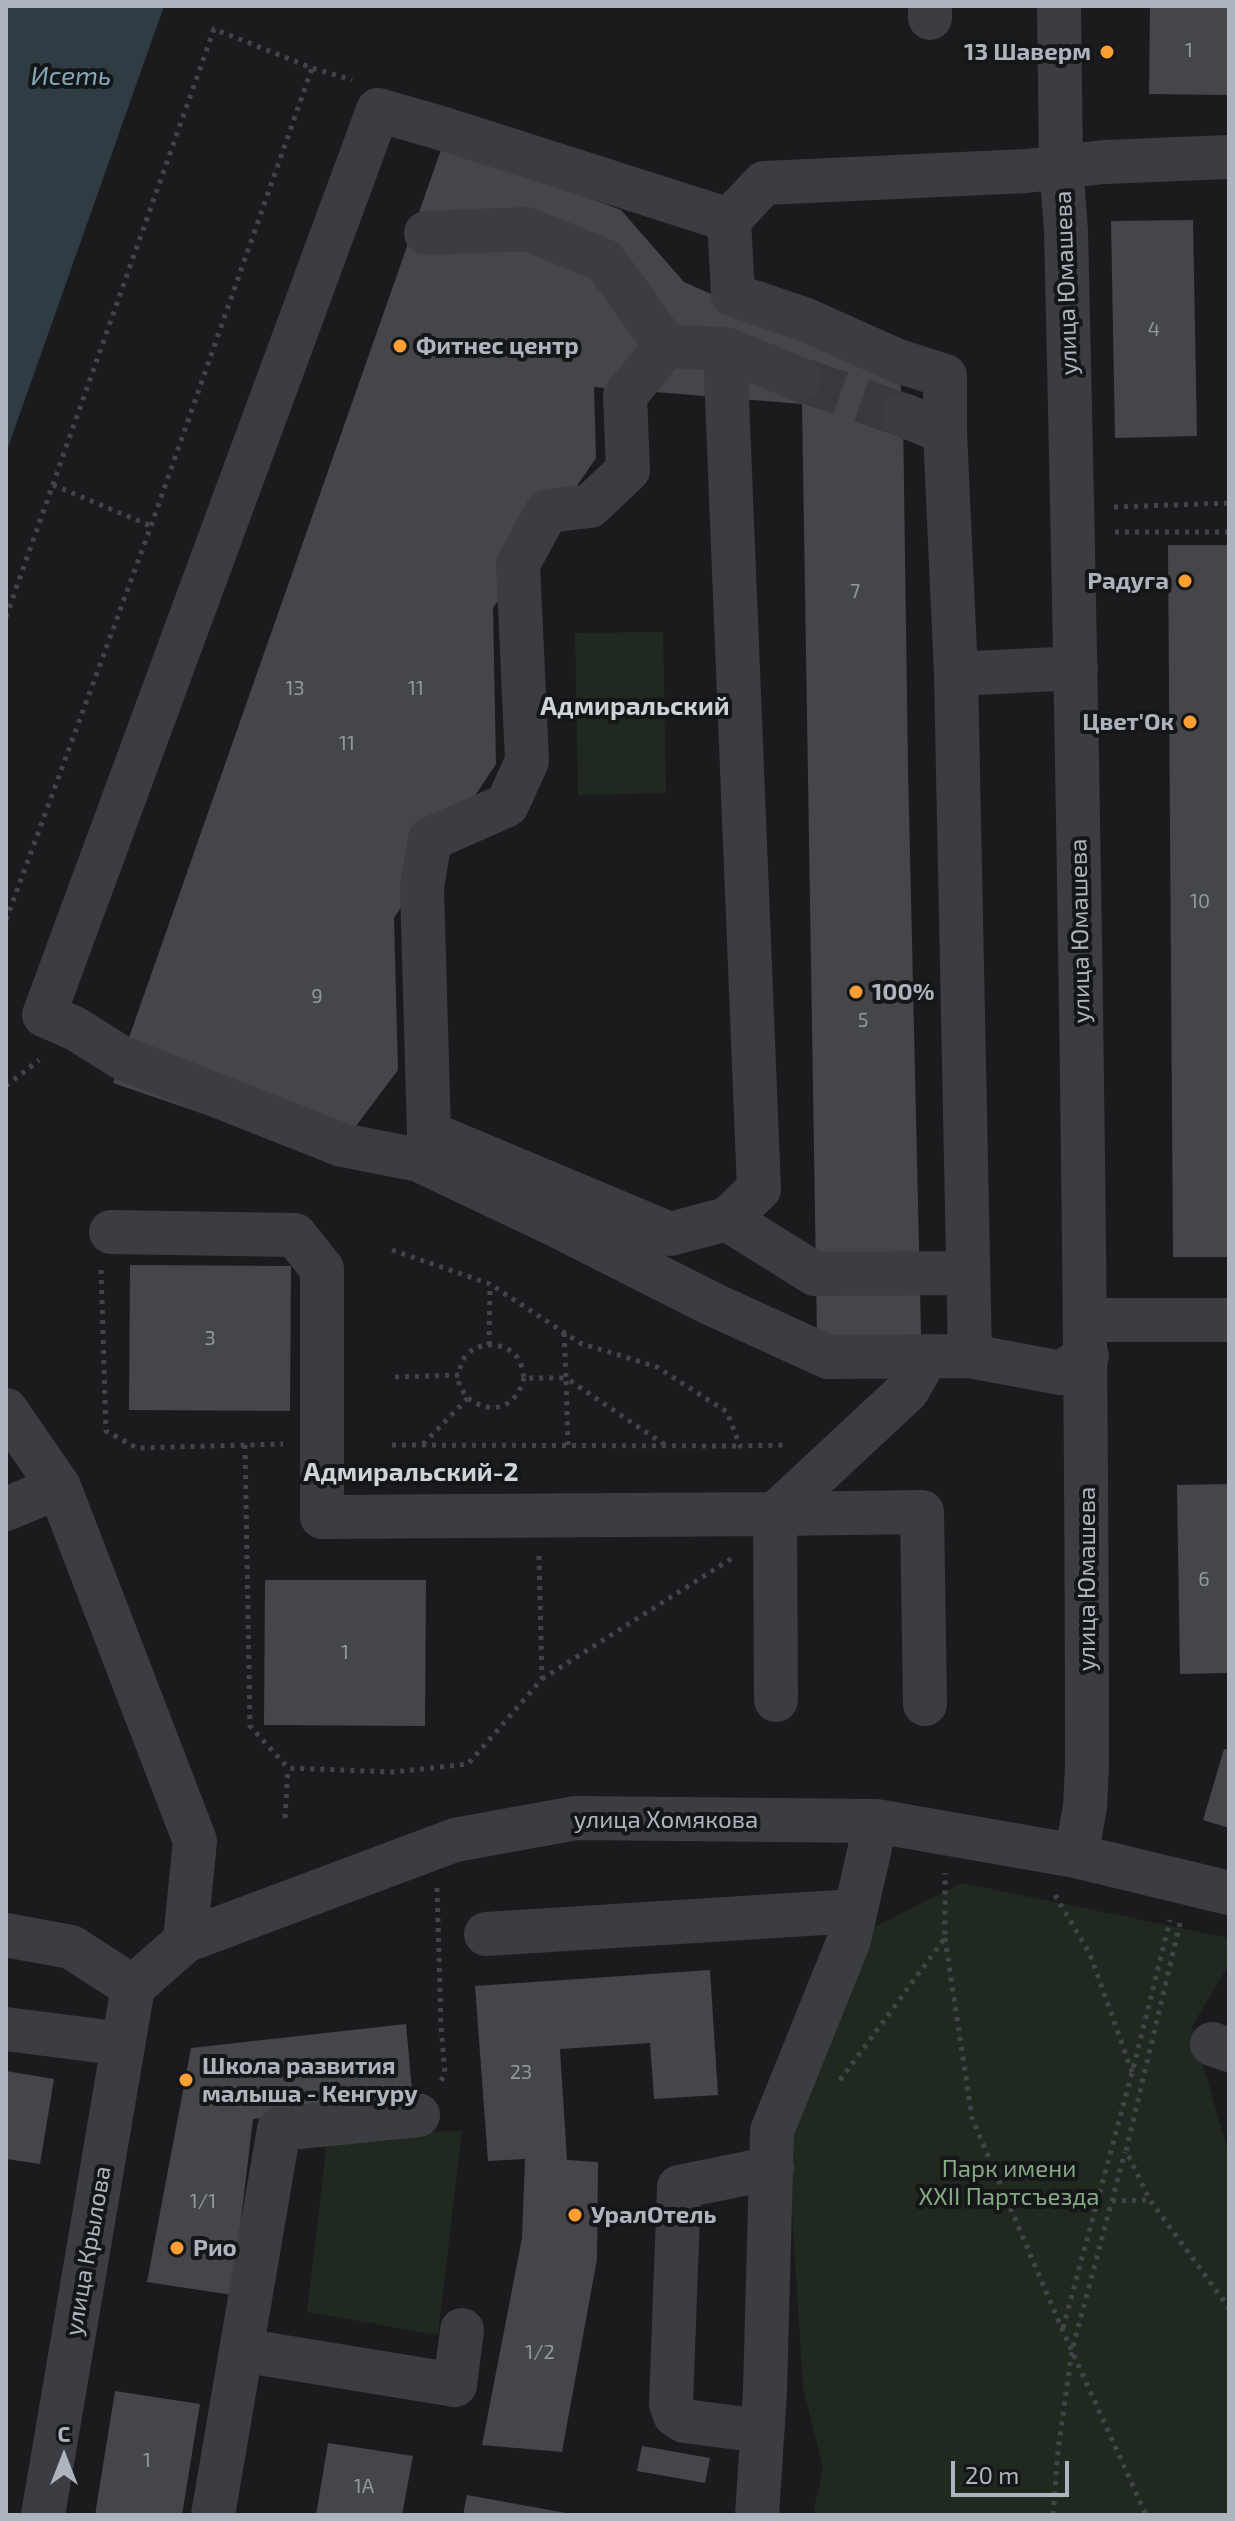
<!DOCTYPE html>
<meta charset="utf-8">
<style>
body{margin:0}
#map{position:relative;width:1235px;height:2521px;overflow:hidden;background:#1b1b1d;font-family:"Exo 2",sans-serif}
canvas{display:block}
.frame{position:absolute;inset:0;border:8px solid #adb4bd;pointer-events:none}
.north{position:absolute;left:24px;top:2417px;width:80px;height:80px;-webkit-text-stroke:6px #151618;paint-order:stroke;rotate:0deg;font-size:22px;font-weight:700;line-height:32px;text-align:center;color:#adb4bd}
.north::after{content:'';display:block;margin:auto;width:28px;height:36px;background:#adb4bd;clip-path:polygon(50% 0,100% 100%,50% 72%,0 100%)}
.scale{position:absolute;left:951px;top:2461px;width:118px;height:36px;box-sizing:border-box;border:4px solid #adb4bd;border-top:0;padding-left:10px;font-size:24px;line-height:28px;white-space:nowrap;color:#adb4bd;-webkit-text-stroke:6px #151618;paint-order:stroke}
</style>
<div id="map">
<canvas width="1235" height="2521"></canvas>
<div class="frame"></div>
<div class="north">С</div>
<div class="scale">20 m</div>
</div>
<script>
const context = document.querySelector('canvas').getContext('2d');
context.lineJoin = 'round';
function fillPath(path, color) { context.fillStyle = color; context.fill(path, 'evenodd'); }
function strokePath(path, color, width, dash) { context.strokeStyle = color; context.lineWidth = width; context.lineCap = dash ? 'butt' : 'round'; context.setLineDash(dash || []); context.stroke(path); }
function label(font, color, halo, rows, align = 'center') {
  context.font = font + ' "Exo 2",sans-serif'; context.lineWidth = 8; context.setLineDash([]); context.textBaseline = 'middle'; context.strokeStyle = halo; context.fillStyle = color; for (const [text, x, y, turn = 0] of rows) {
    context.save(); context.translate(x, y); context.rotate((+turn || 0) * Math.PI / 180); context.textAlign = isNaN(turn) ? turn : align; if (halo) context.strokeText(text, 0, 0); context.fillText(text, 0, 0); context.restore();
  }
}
const green = new Path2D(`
 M 663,632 L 666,793 L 578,795 L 575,633 Z
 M 962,1883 L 1229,1938 L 1229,1964 L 1192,2026 L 1229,2155 L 1229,2515 L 813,2515 L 823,2468 L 803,2387 L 787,2133 L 849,1940 Z
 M 462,2131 L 438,2335 L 307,2312 L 328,2133 Z`);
const water = new Path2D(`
 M 6,6 L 164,6 L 6,453 Z`);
const building = new Path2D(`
 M 1150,6 L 1229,6 L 1229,95 L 1149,94 Z
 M 443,144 L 621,210 L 684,282 L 805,335 L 897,342 L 903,415 L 908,767 L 921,1335 L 817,1338 L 802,404 L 594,387 L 596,458 L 493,608 L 496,764 L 394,918 L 398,1070 L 332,1158 L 113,1083 Z
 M 1193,220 L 1197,436 L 1115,438 L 1111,221 Z
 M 1168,545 L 1229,545 L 1229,1257 L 1173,1257 Z
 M 130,1265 L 291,1266 L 290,1411 L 129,1410 Z
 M 1229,1484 L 1229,1673 L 1180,1674 L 1177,1485 Z
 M 265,1580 L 426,1580 L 425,1726 L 264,1725 Z
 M 1224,1749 L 1229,1750 L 1229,1828 L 1203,1820 Z
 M 710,1970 L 718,2095 L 654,2099 L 650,2043 L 560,2049 L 567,2160 L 598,2162 L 597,2259 L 562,2452 L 482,2445 L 522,2238 L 525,2159 L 488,2161 L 475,1986 Z
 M 406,2024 L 413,2101 L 253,2119 L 232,2295 L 147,2282 L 191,2048 Z
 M 6,2071 L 54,2079 L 40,2164 L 6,2159 Z
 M 115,2391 L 200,2404 L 182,2515 L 95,2515 Z
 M 328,2443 L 413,2456 L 402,2515 L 316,2515 Z
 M 642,2446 L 710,2458 L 705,2483 L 637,2471 Z
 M 467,2495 L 566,2513 L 566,2515 L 463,2515 Z`);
const minorTunnel = new Path2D(`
 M 799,379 L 903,415`);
const path = new Path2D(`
 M 53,485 L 151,526
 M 1114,507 L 1229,503
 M 1115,532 L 1229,532
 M 6,617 L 214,29 L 312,68 L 352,80
 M 6,920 L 151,526 L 312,68
 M 6,1086 L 39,1060
 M 392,1250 L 490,1284 L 580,1343 L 657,1367 L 727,1412 L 740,1446 L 788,1445
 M 101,1270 L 106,1431 L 137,1448 L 283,1444
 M 564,1333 L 566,1378 L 665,1445
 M 489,1345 L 490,1286
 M 395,1377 L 459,1375 C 460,1368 461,1362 465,1357 C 477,1340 508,1341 519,1360 C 522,1365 523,1373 524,1378 L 566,1378 L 568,1445
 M 468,1398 C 492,1416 516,1408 524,1378
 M 423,1444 L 468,1398 L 459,1386 L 459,1375
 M 245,1445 L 250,1726 L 288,1768 L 394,1772 L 468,1764 L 542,1679 L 539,1555
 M 392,1445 L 740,1446
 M 542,1679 L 734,1557
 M 285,1818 L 288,1768
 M 437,1888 L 441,2026 L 445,2074 L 441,2081
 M 1055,1895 L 1090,1954 L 1132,2072
 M 1180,1923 L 1126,2151 L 1150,2200 L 1229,2308
 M 945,1938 L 972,2118 L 1062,2329 L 1146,2515
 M 840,2080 L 945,1938 L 945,1873
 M 1112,2201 L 1150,2200
 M 1063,2328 L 1132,2073 L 1170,1920
 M 1053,2515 L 1058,2451 L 1072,2350 L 1125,2152`);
const minor = new Path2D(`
 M 930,6 L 930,18
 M 1059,6 L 1061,165 L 1066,231 C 1078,743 1087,1255 1087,1767 L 1085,1807 L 1076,1856
 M 729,220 L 733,295 L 804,319 L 898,361 L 945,376 L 945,432
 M 426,233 L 527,229 L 605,261 L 666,346 L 725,349 L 799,379
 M 666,346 L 625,396 L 628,470 L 590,506 L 547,511 L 518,564 L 527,761 L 507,805 L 430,839 L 422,887 L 429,1133 L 670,1234 L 727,1219 L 759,1189 L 725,349
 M 903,415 L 945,432 L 956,674 L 970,1356
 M 956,674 L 1076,668
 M 727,1219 L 815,1274 L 968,1273
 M 111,1232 L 295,1235 L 322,1269 L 322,1517 L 775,1514 L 907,1391 L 927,1356
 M 1085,1320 L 1229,1320
 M 1087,1356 L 1061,1373 L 970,1356 L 828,1357 L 712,1304 L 554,1224 L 419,1160 L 342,1145 L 122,1058 L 76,1029 L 44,1015 L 378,110 L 444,129 L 729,220 L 764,183 L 1027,171 L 1104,162 L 1229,157
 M 6,1410 L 59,1487 L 195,1841 L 185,1941
 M 6,1509 L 59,1487
 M 776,1700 L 775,1514 L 922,1512 L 925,1704
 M 486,1934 L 855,1911
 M 6,1935 L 71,1947 L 133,1987
 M 133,1987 L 185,1941 L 455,1840 L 576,1818 L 876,1821 L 1076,1856 L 1229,1893
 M 6,2029 L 123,2044
 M 1212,2044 L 1229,2050
 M 241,2350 L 455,2385 L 462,2330
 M 762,2431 L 684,2421 L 675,2415 L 671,2404 L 679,2187 L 772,2168
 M 43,2515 L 133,1987
 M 213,2515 L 279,2129 L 418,2115
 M 757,2515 L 765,2391 L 772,2131 L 849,1940 L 876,1821`);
const markers = [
 [1107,52,8,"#fd9f33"],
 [400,346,8,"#fd9f33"],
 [1185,581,8,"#fd9f33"],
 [1190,722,8,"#fd9f33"],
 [856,992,8,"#fd9f33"],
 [186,2080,8,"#fd9f33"],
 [575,2215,8,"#fd9f33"],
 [177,2248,8,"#fd9f33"]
];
const numberNames = [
 ["1",1189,50],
 ["4",1154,329],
 ["7",855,591],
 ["13",295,688],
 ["11",416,688],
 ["11",347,743],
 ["10",1200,901],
 ["9",317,996],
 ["5",863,1020],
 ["3",210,1338],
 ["6",1204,1579],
 ["1",345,1652],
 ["23",521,2072],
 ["1/1",203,2201],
 ["1/2",540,2352],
 ["1",147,2460],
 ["1А",364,2486]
];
const poiNames = [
 ["13 Шаверм",1091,52,"right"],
 ["Фитнес центр",416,346],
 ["Радуга",1169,581,"right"],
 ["Цвет'Ок",1174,722,"right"],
 ["100%",872,992],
 ["Школа развития",202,2066],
 ["малыша - Кенгуру",202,2094],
 ["УралОтель",591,2215],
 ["Рио",193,2248]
];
const streetNames = [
 ["улица Юмашева",1066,283,-92],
 ["улица Юмашева",1080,931,-91],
 ["улица Юмашева",1087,1579,-90],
 ["улица Хомякова",666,1820],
 ["улица Крылова",88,2251,-80]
];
const parkNames = [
 ["Парк имени",1009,2169],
 ["XXII Партсъезда",1009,2197]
];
const waterNames = [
 ["Исеть",71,76]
];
const neighbourhoodNames = [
 ["Адмиральский",635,706],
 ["Адмиральский-2",411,1472]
];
fillPath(green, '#202920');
fillPath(water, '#2f3c43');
fillPath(building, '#44464a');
strokePath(minorTunnel, '#383a3d', 44, [44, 22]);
strokePath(path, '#41454a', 5, [4, 6]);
strokePath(minor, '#3b3d42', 44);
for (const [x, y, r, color] of markers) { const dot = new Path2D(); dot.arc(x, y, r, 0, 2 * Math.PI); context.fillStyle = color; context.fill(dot); strokePath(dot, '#151618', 3); }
label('20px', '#9398a0', null, numberNames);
label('bold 24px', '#adb4bd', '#151618', poiNames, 'left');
label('24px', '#adb4bd', '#151618', streetNames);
label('24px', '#85a983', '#151618', parkNames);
label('italic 26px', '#82a7b9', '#151618', waterNames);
label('bold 26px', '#ced2d9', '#151618', neighbourhoodNames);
</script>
